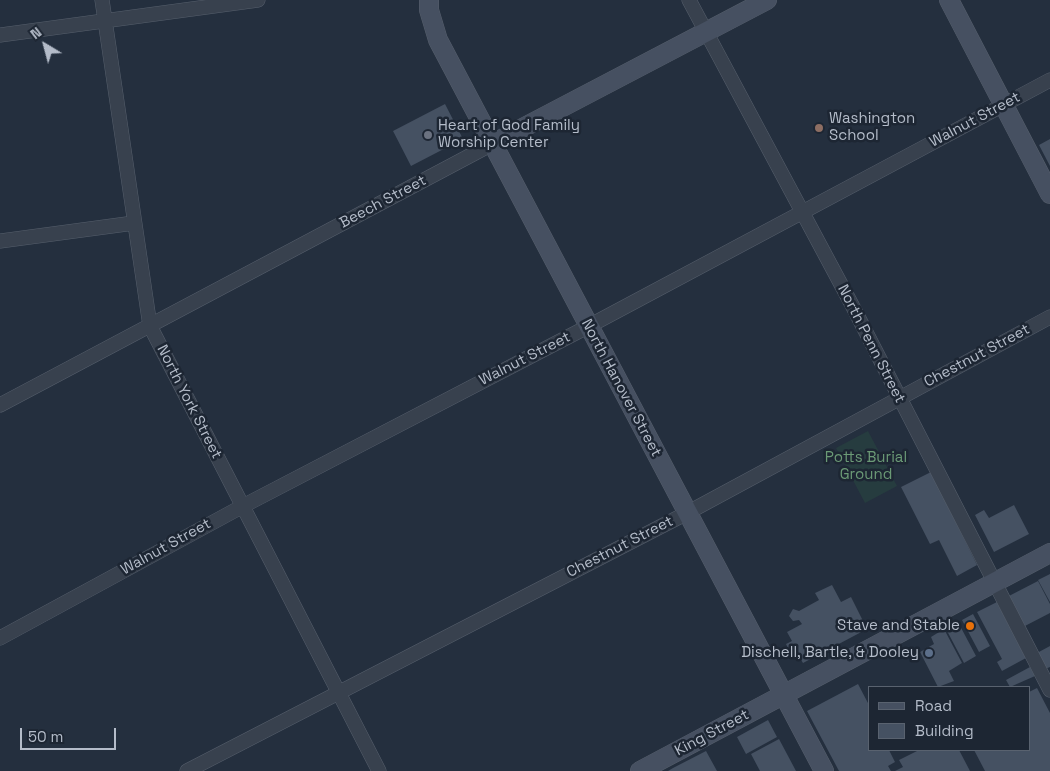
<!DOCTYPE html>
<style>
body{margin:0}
#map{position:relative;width:1050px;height:771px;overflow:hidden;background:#242f3e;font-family:"Space Grotesk",sans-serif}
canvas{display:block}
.legend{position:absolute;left:868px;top:686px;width:162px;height:65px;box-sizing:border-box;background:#1d2633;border:1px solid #59626f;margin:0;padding:6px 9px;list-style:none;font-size:15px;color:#b4bcc9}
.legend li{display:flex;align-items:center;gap:10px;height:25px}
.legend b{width:25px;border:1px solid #59626f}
.north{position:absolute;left:20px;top:20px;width:50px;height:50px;-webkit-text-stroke:4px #1d2633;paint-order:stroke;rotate:323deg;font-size:14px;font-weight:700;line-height:20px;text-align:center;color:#b4bcc9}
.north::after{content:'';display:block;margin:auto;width:18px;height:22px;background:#b4bcc9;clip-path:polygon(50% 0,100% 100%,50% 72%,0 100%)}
.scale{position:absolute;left:20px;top:728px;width:96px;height:22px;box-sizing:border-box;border:2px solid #b4bcc9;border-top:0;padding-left:6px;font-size:15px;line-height:18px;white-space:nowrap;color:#b4bcc9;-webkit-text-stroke:4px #1d2633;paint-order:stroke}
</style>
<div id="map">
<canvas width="1050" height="771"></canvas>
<ul class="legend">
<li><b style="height:6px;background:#465061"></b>Road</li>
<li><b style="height:14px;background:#455162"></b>Building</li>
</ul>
<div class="north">N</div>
<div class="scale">50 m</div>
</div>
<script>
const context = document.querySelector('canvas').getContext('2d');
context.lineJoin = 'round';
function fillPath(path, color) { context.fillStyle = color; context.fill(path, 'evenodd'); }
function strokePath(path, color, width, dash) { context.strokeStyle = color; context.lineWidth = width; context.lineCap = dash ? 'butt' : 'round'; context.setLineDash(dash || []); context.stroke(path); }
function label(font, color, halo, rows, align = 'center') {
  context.font = font + ' "Space Grotesk",sans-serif'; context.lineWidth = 5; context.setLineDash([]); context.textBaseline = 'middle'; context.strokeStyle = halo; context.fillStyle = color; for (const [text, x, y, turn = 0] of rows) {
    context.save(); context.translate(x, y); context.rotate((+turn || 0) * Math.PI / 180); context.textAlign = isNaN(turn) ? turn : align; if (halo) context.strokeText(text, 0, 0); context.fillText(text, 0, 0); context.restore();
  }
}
const green = new Path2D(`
 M 868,431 L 897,486 L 865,503 L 836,448 Z`);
const building = new Path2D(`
 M 445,104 L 463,139 L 411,166 L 393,131 Z
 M 1050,139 L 1050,166 L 1039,145 Z
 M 931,472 L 977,565 L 957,576 L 939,540 L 930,544 L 901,487 Z
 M 1014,505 L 1029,534 L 994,552 L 975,515 L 984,510 L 989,518 Z
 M 1050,574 L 1050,602 L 1038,580 Z
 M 1038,581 L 1050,604 L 1050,613 L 1023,627 L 1007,597 Z
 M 832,585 L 841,602 L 851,597 L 867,629 L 803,663 L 798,655 L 793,658 L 786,644 L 792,641 L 787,632 L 802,624 L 799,620 L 793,621 L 789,616 L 793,609 L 799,611 L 819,600 L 815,593 Z
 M 997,602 L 1026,658 L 1002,671 L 997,662 L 1002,659 L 977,612 Z
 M 973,614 L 990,646 L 979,652 L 962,620 Z
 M 958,622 L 976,656 L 964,663 L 946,629 Z
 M 944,629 L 962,663 L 949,671 L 954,681 L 938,687 L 920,652 L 934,644 L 931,637 Z
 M 1050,646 L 1050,667 L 1045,669 L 1037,653 Z
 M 1030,667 L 1035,676 L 1010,687 L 1006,680 Z
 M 858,684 L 869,705 L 869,750 L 889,750 L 895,762 L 888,766 L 891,771 L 839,771 L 807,711 Z
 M 1037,688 L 1050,713 L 1050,771 L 985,771 L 974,750 L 1029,750 L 1029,692 Z
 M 768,720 L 777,737 L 746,754 L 737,737 Z
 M 779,739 L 796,771 L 760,771 L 751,754 Z
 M 919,750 L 959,750 L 970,771 L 895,771 L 903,767 L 899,760 Z
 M 706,751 L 717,771 L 668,771 L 673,768 Z`);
const street = new Path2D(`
 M 102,0 L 150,326 L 379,771
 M 689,0 L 852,305 L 1050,690
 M 0,35 L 258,0
 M 0,241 L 134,223
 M 0,405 L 492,144
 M 0,638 L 243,506 L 589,326 L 1050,80
 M 187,771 L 687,513 L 1050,317`);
const secondary = new Path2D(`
 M 429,0 L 429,10 L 438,40 L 824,771
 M 949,0 L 1050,194
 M 492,144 L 767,0
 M 640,771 L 1050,553`);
const markers = [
 [819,128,5,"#8d6e63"],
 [428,135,5,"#6b7280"],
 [970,626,5,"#e8710a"],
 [929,653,5,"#5c6f8a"]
];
const poiNames = [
 ["Washington",829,119],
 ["School",829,136],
 ["Heart of God Family",438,126],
 ["Worship Center",438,143],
 ["Stave and Stable",960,626,"right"],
 ["Dischell, Bartle, & Dooley",919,653,"right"]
];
const streetNames = [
 ["Walnut Street",975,120,-28],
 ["Beech Street",383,202,-28],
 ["North Penn Street",871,344,63],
 ["Chestnut Street",977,356,-28],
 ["Walnut Street",525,359,-27],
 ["North Hanover Street",621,388,62],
 ["North York Street",189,402,63],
 ["Walnut Street",166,547,-29],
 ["Chestnut Street",620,547,-27],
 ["King Street",712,733,-28]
];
const parkNames = [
 ["Potts Burial",866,458],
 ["Ground",866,475]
];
fillPath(green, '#263c3f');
fillPath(building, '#455162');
strokePath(street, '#565f6c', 15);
strokePath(secondary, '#565f6c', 20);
strokePath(street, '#38414e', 14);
strokePath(secondary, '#465061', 19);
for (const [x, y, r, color] of markers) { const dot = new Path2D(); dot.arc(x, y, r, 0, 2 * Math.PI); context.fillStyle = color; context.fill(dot); strokePath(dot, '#1d2633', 2); }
label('15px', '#b4bcc9', '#1d2633', poiNames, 'left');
label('15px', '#b4bcc9', '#1d2633', streetNames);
label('15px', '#6b9a76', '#1d2633', parkNames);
</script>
